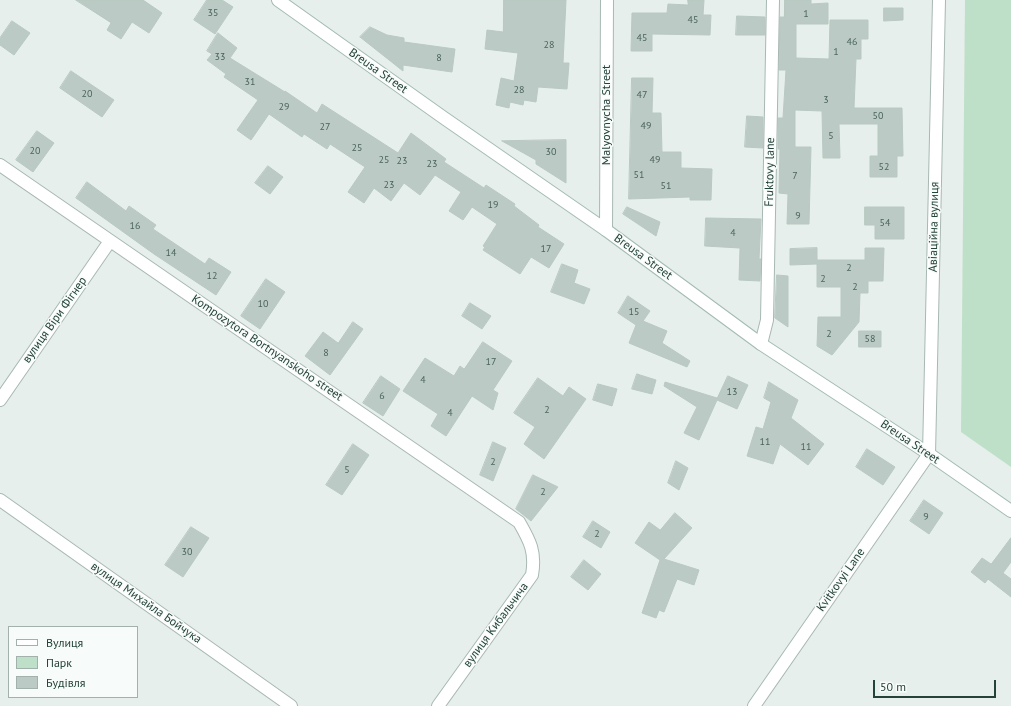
<!DOCTYPE html>
<meta charset="utf-8">
<style>
body{margin:0}
#map{position:relative;width:1011px;height:706px;overflow:hidden;background:#e6efeb;font-family:"PT Sans",sans-serif}
canvas{display:block}
.legend{position:absolute;left:8px;top:626px;width:130px;height:72px;box-sizing:border-box;background:#f7fbf9;border:1px solid #a3b1ad;margin:0;padding:5px 7px;list-style:none;font-size:12px;color:#24423a}
.legend li{display:flex;align-items:center;gap:8px;height:20px}
.legend b{width:20px;border:1px solid #a3b1ad}
.scale{position:absolute;left:873px;top:680px;width:123px;height:18px;box-sizing:border-box;border:2px solid #24423a;border-top:0;padding-left:5px;font-size:12px;line-height:14px;white-space:nowrap;color:#24423a;-webkit-text-stroke:3px #f7fbf9;paint-order:stroke}
</style>
<div id="map">
<canvas width="1011" height="706"></canvas>
<ul class="legend">
<li><b style="height:5px;background:#fff"></b>Вулиця</li>
<li><b style="height:11px;background:#bfe0c8"></b>Парк</li>
<li><b style="height:11px;background:#bbcac4"></b>Будівля</li>
</ul>
<div class="scale">50 m</div>
</div>
<script>
const context = document.querySelector('canvas').getContext('2d');
context.lineJoin = 'round';
function fillPath(path, color) { context.fillStyle = color; context.fill(path, 'evenodd'); }
function strokePath(path, color, width, dash) { context.strokeStyle = color; context.lineWidth = width; context.lineCap = dash ? 'butt' : 'round'; context.setLineDash(dash || []); context.stroke(path); }
function label(font, color, halo, rows, align = 'center') {
  context.font = font + ' "PT Sans",sans-serif'; context.lineWidth = 3; context.setLineDash([]); context.textBaseline = 'middle'; context.strokeStyle = halo; context.fillStyle = color; for (const [text, x, y, turn = 0] of rows) {
    context.save(); context.translate(x, y); context.rotate((+turn || 0) * Math.PI / 180); context.textAlign = isNaN(turn) ? turn : align; if (halo) context.strokeText(text, 0, 0); context.fillText(text, 0, 0); context.restore();
  }
}
const green = new Path2D(`
 M 965,0 L 1011,0 L 1011,467 L 961,432 Z`);
const building = new Path2D(`
 M 76,0 L 143,0 L 162,13 L 149,33 L 132,22 L 121,39 L 107,30 L 111,23 Z
 M 207,0 L 222,0 L 233,7 L 215,34 L 194,20 Z
 M 504,0 L 566,0 L 563,63 L 569,63 L 567,89 L 538,87 L 536,102 L 524,100 L 523,105 L 510,102 L 509,108 L 496,105 L 501,78 L 514,81 L 518,53 L 485,49 L 487,30 L 503,32 Z
 M 688,0 L 704,0 L 703,15 L 711,15 L 710,35 L 652,34 L 652,51 L 631,51 L 632,13 L 667,13 L 668,4 L 688,5 Z
 M 785,0 L 811,0 L 811,4 L 828,3 L 828,24 L 796,24 L 796,58 L 829,59 L 830,20 L 868,20 L 868,39 L 861,39 L 861,59 L 856,59 L 854,108 L 902,108 L 903,156 L 897,156 L 897,177 L 870,177 L 870,156 L 878,156 L 878,124 L 839,124 L 840,158 L 823,158 L 822,111 L 795,110 L 795,147 L 811,147 L 809,224 L 787,224 L 788,194 L 779,193 L 780,149 L 778,149 L 778,118 L 783,118 L 786,70 L 779,70 L 780,17 L 784,17 Z
 M 884,8 L 903,8 L 903,20 L 884,21 Z
 M 737,16 L 765,17 L 765,35 L 736,35 Z
 M 12,21 L 30,33 L 14,55 L 0,45 L 0,38 Z
 M 370,27 L 387,35 L 404,38 L 404,42 L 455,49 L 452,72 L 403,65 L 403,71 L 360,37 Z
 M 218,33 L 237,48 L 230,58 L 285,92 L 285,91 L 317,113 L 322,104 L 398,153 L 411,133 L 446,159 L 444,162 L 484,188 L 486,185 L 515,204 L 514,206 L 539,225 L 538,227 L 564,244 L 549,268 L 531,257 L 520,274 L 483,250 L 485,247 L 483,246 L 497,224 L 472,207 L 463,220 L 449,211 L 461,192 L 435,175 L 420,195 L 404,183 L 391,201 L 374,188 L 364,203 L 348,192 L 365,167 L 330,144 L 327,149 L 304,134 L 302,137 L 269,114 L 251,140 L 237,130 L 258,100 L 224,77 L 226,74 L 207,60 L 212,54 L 207,51 Z
 M 71,71 L 114,100 L 102,117 L 60,88 Z
 M 632,78 L 653,78 L 652,113 L 661,113 L 662,152 L 681,152 L 681,168 L 712,169 L 711,200 L 690,200 L 690,197 L 629,199 Z
 M 747,116 L 763,117 L 763,148 L 745,147 Z
 M 37,131 L 54,143 L 33,172 L 16,160 Z
 M 566,140 L 566,183 L 536,164 L 536,160 L 502,141 Z
 M 268,166 L 283,177 L 270,194 L 255,183 Z
 M 87,182 L 126,211 L 129,206 L 156,225 L 153,229 L 205,264 L 209,258 L 231,272 L 216,295 L 154,254 L 76,198 Z
 M 627,207 L 660,222 L 656,236 L 623,214 Z
 M 865,207 L 904,207 L 904,239 L 875,239 L 875,225 L 865,225 Z
 M 706,218 L 761,219 L 759,259 L 761,259 L 760,281 L 739,280 L 740,248 L 705,246 Z
 M 817,248 L 817,260 L 865,260 L 865,248 L 884,248 L 883,281 L 868,281 L 868,293 L 860,293 L 859,322 L 832,355 L 817,346 L 818,317 L 841,317 L 841,287 L 817,287 L 817,264 L 790,265 L 790,249 Z
 M 562,264 L 578,270 L 574,283 L 590,289 L 584,304 L 551,292 Z
 M 777,275 L 788,276 L 788,327 L 775,318 Z
 M 266,279 L 285,292 L 260,329 L 241,316 Z
 M 628,296 L 650,311 L 643,321 L 667,331 L 662,343 L 690,361 L 687,367 L 629,343 L 636,325 L 618,313 Z
 M 470,303 L 491,316 L 482,329 L 462,316 Z
 M 353,322 L 363,329 L 330,375 L 305,356 L 323,332 L 338,343 Z
 M 859,331 L 881,331 L 881,347 L 859,347 Z
 M 483,342 L 512,361 L 493,390 L 498,393 L 493,410 L 472,396 L 446,436 L 431,426 L 438,414 L 403,391 L 425,358 L 454,376 L 460,366 L 464,369 Z
 M 637,374 L 656,380 L 652,394 L 632,389 Z
 M 381,376 L 400,389 L 383,416 L 363,403 Z
 M 728,376 L 748,385 L 737,409 L 717,400 L 699,440 L 684,433 L 697,407 L 664,386 L 665,382 L 717,398 Z
 M 538,378 L 563,396 L 569,387 L 586,399 L 544,459 L 524,444 L 535,427 L 514,413 Z
 M 769,382 L 798,400 L 791,418 L 824,444 L 808,465 L 780,444 L 773,464 L 747,456 L 756,427 L 763,429 L 771,402 L 764,398 Z
 M 598,384 L 617,389 L 612,406 L 593,400 Z
 M 493,442 L 506,448 L 493,481 L 480,475 Z
 M 353,444 L 369,455 L 342,495 L 326,485 Z
 M 867,449 L 895,467 L 883,485 L 856,467 Z
 M 676,461 L 688,468 L 679,490 L 668,483 Z
 M 533,475 L 558,487 L 531,521 L 516,509 Z
 M 924,500 L 943,513 L 929,534 L 910,521 Z
 M 675,513 L 692,528 L 664,559 L 699,570 L 694,585 L 677,579 L 664,612 L 659,610 L 656,618 L 642,613 L 660,560 L 635,543 L 649,522 L 660,530 Z
 M 593,521 L 610,532 L 601,548 L 583,537 Z
 M 191,527 L 209,538 L 183,577 L 165,565 Z
 M 1011,538 L 1011,562 L 1003,573 L 1011,579 L 1011,597 L 988,579 L 985,583 L 971,572 L 982,558 L 991,564 Z
 M 584,560 L 601,574 L 588,590 L 571,577 Z`);
const street = new Path2D(`
 M 0,165 L 519,522 C 530,541 536,552 532,575 L 438,706
 M 606,230 L 607,0
 M 761,344 L 767,320 L 773,0
 M 0,400 L 110,241
 M 0,500 L 291,706
 M 754,706 L 929,454 L 939,0`);
const secondary = new Path2D(`
 M 278,0 L 444,118 L 606,230 L 761,344 L 929,454 L 1011,511`);
const numberNames = [
 ["35",213,13],
 ["1",806,14],
 ["45",693,20],
 ["45",642,38],
 ["46",852,42],
 ["28",549,45],
 ["1",836,52],
 ["33",220,57],
 ["8",439,58],
 ["31",250,82],
 ["28",519,90],
 ["20",87,94],
 ["47",642,95],
 ["3",826,100],
 ["29",284,107],
 ["50",878,116],
 ["49",646,126],
 ["27",325,127],
 ["5",831,136],
 ["25",357,148],
 ["20",35,151],
 ["30",551,152],
 ["25",384,160],
 ["49",655,160],
 ["23",402,161],
 ["23",432,164],
 ["52",884,167],
 ["51",639,175],
 ["7",795,176],
 ["23",389,185],
 ["51",666,186],
 ["19",493,205],
 ["9",798,216],
 ["54",885,223],
 ["16",135,226],
 ["4",733,233],
 ["17",546,249],
 ["14",171,253],
 ["2",849,268],
 ["12",212,276],
 ["2",823,279],
 ["2",855,287],
 ["10",263,304],
 ["15",634,312],
 ["2",829,334],
 ["58",870,339],
 ["8",326,353],
 ["17",491,362],
 ["4",423,380],
 ["13",732,392],
 ["6",382,396],
 ["2",547,410],
 ["4",450,413],
 ["11",765,442],
 ["11",806,447],
 ["2",493,462],
 ["5",347,470],
 ["2",543,492],
 ["9",926,517],
 ["2",597,534],
 ["30",187,552]
];
const streetNames = [
 ["Breusa Street",378,71,35],
 ["Malyovnycha Street",607,115,-90],
 ["Fruktovy lane",770,172,-89],
 ["Авіаційна вулиця",934,227,-89],
 ["Breusa Street",643,257,36],
 ["вулиця Віри Фігнер",55,320,-55],
 ["Kompozytora Bortnyanskoho street",267,348,34],
 ["Breusa Street",910,442,34],
 ["Kvitkovyi Lane",841,580,-55],
 ["вулиця Михайла Бойчука",146,603,35],
 ["вулиця Кибальчича",496,625,-54]
];
fillPath(green, '#bfe0c8');
fillPath(building, '#bbcac4');
strokePath(building, '#b8c9c2', 1);
strokePath(street, '#a8b8b2', 14);
strokePath(secondary, '#a4bbb3', 14);
strokePath(street, '#fff', 12);
strokePath(secondary, '#fff', 12);
label('10px', '#4a645c', null, numberNames);
label('12px', '#24423a', '#f7fbf9', streetNames);
</script>
